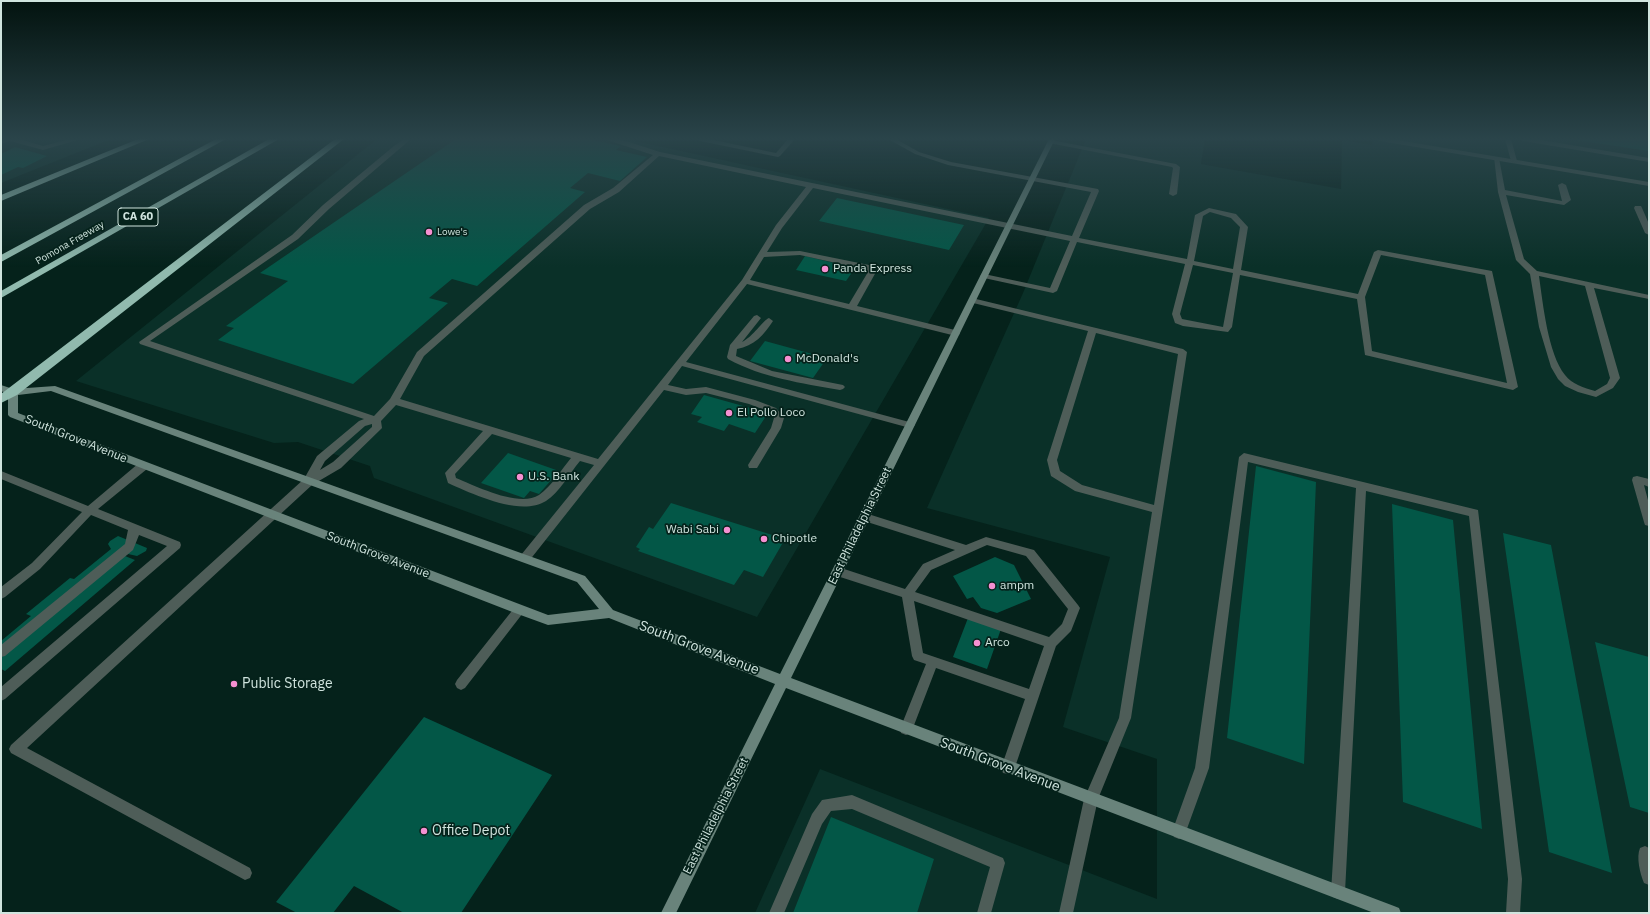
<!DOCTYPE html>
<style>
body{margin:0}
#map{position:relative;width:1650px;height:914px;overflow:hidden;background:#05221b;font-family:"IBM Plex Sans",sans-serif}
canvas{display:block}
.frame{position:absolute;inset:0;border:2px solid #d0e4de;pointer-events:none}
</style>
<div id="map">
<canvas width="1650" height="914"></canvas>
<div class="frame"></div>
</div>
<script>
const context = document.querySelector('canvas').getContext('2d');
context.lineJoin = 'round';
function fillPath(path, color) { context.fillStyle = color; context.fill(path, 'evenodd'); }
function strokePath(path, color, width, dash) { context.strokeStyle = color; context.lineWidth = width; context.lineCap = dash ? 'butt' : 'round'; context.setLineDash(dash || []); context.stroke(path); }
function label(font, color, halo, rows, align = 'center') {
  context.font = font + ' "IBM Plex Sans",sans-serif'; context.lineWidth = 3.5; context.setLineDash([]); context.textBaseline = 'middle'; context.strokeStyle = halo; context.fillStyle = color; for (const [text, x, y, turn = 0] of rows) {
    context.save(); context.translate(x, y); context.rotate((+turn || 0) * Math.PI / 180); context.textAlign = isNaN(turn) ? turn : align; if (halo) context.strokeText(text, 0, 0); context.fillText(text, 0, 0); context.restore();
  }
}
const built = new Path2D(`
 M 1,139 L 111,139 L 1,183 Z
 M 377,139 L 626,139 L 989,218 L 757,617 L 374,478 L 370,466 L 298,442 L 274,443 L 76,381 Z
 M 1086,139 L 1205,139 L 1201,164 L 1341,189 L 1342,140 L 1372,145 L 1373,139 L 1649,139 L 1649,913 L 755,913 L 820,769 L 1157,899 L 1157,759 L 1063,727 L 1110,557 L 927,508 L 1023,293 Z`);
const building = new Path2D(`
 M 456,139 L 588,139 L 621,146 L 616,150 L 647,157 L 620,181 L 588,173 L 570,188 L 585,192 L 477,286 L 452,279 L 429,298 L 448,303 L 353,384 L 218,340 L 234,328 L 226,326 L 288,281 L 260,273 Z
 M 1575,139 L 1649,139 L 1649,151 L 1575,140 Z
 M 15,147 L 47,156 L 23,168 L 18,167 L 1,175 L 1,154 Z
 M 837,198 L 964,225 L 949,250 L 819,221 Z
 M 805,256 L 855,268 L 846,281 L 796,270 Z
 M 765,341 L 827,358 L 813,378 L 750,361 Z
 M 704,395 L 768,413 L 755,433 L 729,424 L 724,431 L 697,422 L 702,417 L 691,414 Z
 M 508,453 L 559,471 L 539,494 L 530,491 L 524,498 L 481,483 Z
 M 1256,466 L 1316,482 L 1304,764 L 1227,738 Z
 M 671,503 L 785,539 L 763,577 L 744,570 L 734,585 L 638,551 L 640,549 L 636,547 L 649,527 L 653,529 Z
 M 1392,504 L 1453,520 L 1482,829 L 1403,802 Z
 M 1503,533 L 1551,545 L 1612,873 L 1549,852 Z
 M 118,536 L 147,548 L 146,551 L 137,556 L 128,554 L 125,556 L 135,560 L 5,671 L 1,669 L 1,641 L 31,616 L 26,614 L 70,578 L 74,579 L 111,549 L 108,544 L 110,541 Z
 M 995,557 L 1014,565 L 1031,599 L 997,613 L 981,608 L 973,597 L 967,599 L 953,576 Z
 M 968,618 L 1001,629 L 987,669 L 953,657 Z
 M 1595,642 L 1649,657 L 1649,813 L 1630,807 Z
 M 424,717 L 552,775 L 461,913 L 404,913 L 354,886 L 333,913 L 297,913 L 276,902 Z
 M 831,817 L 934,859 L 917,913 L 793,913 Z`);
const lane = new Path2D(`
 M 3,139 L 19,139 L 43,146 L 70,139 L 81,139 L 43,150 L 10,141 L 1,144 L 1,140 Z
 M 404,139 L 411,139 L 329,209 L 298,239 L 150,341 L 374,416 L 390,399 L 417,352 L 584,205 L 613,188 L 653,155 L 604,139 L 615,139 L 629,142 L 660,152 L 1072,236 L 1091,192 L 948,165 L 915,154 L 888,139 L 896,139 L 919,152 L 951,162 L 1098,189 L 1099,191 L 1079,238 L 1187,259 L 1195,215 L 1209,208 L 1236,214 L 1248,227 L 1241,270 L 1358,294 L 1374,252 L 1378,250 L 1492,271 L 1518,387 L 1513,390 L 1365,355 L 1357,299 L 1240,275 L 1232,327 L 1228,332 L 1183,326 L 1175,323 L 1172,314 L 1185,264 L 1077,242 L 1057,291 L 1053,293 L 984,278 L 980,276 L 984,274 L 1050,288 L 1070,241 L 813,188 L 782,228 L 767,252 L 800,251 L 869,265 L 876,272 L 857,306 L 959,331 L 960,333 L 959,335 L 956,336 L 747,284 L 686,362 L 913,423 L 915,425 L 913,427 L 910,428 L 682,366 L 668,385 L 686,389 L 706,387 L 755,400 L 776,408 L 784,418 L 781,428 L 757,468 L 749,468 L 748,465 L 771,428 L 774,418 L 770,412 L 749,404 L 706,393 L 686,395 L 664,390 L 529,561 L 525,562 L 521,561 L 519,558 L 521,555 L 594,465 L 580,461 C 569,474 560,492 546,501 C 520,517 473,494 448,483 L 445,473 L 483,431 L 396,405 L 381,421 L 382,428 L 380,430 L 341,468 L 312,485 L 27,748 L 250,868 L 252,873 L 250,878 L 245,880 L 11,753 L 9,749 L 11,745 L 304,479 L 317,456 L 359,421 L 364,419 L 140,344 L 139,342 L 292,235 L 323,205 L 394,146 ZM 659,156 L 806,187 L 776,225 L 742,280 L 598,459 L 400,399 L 424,356 L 590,209 L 619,192 ZM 1210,212 L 1231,218 L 1240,227 L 1233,269 L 1194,261 L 1203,216 ZM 800,255 L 863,269 L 868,272 L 849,304 L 750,280 L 764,257 ZM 1381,255 L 1485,275 L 1507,383 L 1372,351 L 1365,297 ZM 1193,265 L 1233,273 L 1223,327 L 1182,319 L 1180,314 ZM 372,424 L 372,427 L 333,462 L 320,470 L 325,461 L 365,426 ZM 492,434 L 571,458 C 561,470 552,486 539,495 C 519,508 476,486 456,478 L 455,474 Z
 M 697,139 L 709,139 L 776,153 L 788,139 L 795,139 L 780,156 L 778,157 L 700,141 Z
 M 1505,139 L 1511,139 L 1517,161 L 1516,162 L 1511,161 Z
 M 1520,139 L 1535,139 L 1649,158 L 1649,162 L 1523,141 Z
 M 1051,140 L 1176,164 L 1180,167 L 1177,194 L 1173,196 L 1169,194 L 1173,168 L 1172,167 L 1049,143 L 1049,141 Z
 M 1494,157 L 1499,158 L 1505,190 L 1562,201 L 1558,185 L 1562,183 L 1566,185 L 1571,200 L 1564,205 L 1506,195 L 1524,259 L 1537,271 L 1649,295 L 1649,299 L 1594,288 L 1620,378 L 1613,388 L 1596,397 L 1578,392 L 1565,386 L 1558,379 L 1551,367 L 1539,327 L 1530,274 L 1516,260 L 1498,192 ZM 1539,276 L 1585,286 L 1610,378 L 1607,384 L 1595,391 C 1584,388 1572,384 1565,375 C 1548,354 1543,304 1539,276 Z
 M 1635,206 L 1641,206 L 1642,208 L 1649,224 L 1649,235 L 1645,233 L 1634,208 Z
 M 969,298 L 972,298 L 1183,349 L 1187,352 L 1131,718 L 1098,799 L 1073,913 L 1059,913 L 1084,799 L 1119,718 L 1152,512 L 1075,491 L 1051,476 L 1047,460 L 1088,331 L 969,302 ZM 1096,333 L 1178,354 L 1154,505 L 1082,485 L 1060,471 L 1057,460 Z
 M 757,315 L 761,318 L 742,342 C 753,337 763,320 769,318 L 773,321 C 764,335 754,346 737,349 L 736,356 L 772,371 L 843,385 L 845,387 L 843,389 L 840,390 C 801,383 763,378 728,359 L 727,357 L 730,345 L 754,316 Z
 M 1244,453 L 1478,510 L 1522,879 L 1520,913 L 1506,913 L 1508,879 L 1469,516 L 1366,491 L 1345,892 L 1343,897 L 1338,899 L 1333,897 L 1331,892 L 1356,488 L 1248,462 L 1209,768 L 1184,837 L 1179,839 L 1174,837 L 1172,832 L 1195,768 L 1239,457 Z
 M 143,462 L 147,463 L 148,466 L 147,469 L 98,509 L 180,542 L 181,545 L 180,548 L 5,699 L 1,701 L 1,687 L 167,546 L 139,535 L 133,550 L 5,656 L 1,657 L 1,645 L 125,544 L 128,530 L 91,515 L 40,569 L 5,597 L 1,599 L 1,587 L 32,563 L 82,512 L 1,479 L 1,471 L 88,506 L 139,463 Z
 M 1637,476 L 1649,479 L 1649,487 L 1644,485 L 1649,504 L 1649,526 L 1645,525 L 1644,522 L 1632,480 L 1633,477 Z
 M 865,513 L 966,545 L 986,537 L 1034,550 L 1078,605 L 1080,608 L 1071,631 L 1056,646 L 1013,773 L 1008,774 L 1003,773 L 1001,768 L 1025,699 L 936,668 L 911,733 L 906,735 L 901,733 L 900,729 L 926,664 L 914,660 L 912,656 L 902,597 L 834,575 L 832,572 L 834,569 L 838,567 L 905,589 L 923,564 L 955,550 L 861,520 L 860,517 L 861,514 ZM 987,545 L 1026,556 L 1068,609 L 1062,624 L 1049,637 L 915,592 L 931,570 ZM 914,601 L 1044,646 L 1029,689 L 923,653 Z
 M 519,605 L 523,607 L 525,610 L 523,613 L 465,688 L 461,690 L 457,688 L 455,684 L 457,680 L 515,607 Z
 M 852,795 L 1003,858 L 1005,863 L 991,913 L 977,913 L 990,867 L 852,809 L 831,811 L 822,824 L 784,913 L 769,913 L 812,814 L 822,800 Z
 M 1645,846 L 1649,848 L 1649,885 L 1644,883 C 1640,874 1636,857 1640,848 Z`);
const street = new Path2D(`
 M 1377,139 L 1391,139 L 1649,182 L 1649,186 L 1380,141 Z`);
const secondary = new Path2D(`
 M 1049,139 L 1055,139 L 791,678 L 1394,906 L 1399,908 L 1401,913 L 1374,913 L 786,688 L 676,913 L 661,913 L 775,684 L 609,618 L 548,625 L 515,613 L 10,417 L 8,415 L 8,394 L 1,391 L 1,385 L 13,389 L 55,386 L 585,576 L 613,610 L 780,674 ZM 51,391 L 577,582 L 599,609 L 548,615 L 18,413 L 18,395 Z`);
const highway = new Path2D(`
 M 138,139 L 149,139 L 1,201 L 1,195 Z
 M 216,139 L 226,139 L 1,262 L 1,255 Z
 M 269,139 L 279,139 L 1,298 L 1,291 Z
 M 335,139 L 344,139 L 17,395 L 1,403 L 1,394 Z`);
const markers = [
 [429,232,4,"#f590d1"],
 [825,269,4,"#f590d1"],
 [788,359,4,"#f590d1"],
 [729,413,4,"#f590d1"],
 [520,477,4,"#f590d1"],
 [727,530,4,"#f590d1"],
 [764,539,4,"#f590d1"],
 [992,586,4,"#f590d1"],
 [977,643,4,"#f590d1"],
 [234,684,4,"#f590d1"],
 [424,831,4,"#f590d1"]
];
const farPoinames = [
 ["Lowe's",437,232]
];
const farStreetnames = [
 ["Pomona Freeway",70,243,-30]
];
const shields = [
 [138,217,40]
];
const shieldNames = [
 ["CA 60",138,217]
];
const poiNames = [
 ["Panda Express",833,269],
 ["McDonald's",796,359],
 ["El Pollo Loco",737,413],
 ["U.S. Bank",528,477],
 ["Wabi Sabi",719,530,"right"],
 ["Chipotle",772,539],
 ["ampm",1000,586],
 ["Arco",985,643]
];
const streetNames = [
 ["South Grove Avenue",76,439,22],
 ["East Philadelphia Street",860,526,-64],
 ["South Grove Avenue",378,555,21],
 ["East Philadelphia Street",716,816,-63]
];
const nearStreetnames = [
 ["South Grove Avenue",699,648,21],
 ["South Grove Avenue",1000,765,21]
];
const nearPoinames = [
 ["Public Storage",242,684],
 ["Office Depot",432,831]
];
fillPath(built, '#0a3028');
fillPath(building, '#035747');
fillPath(lane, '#4e5d58');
fillPath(street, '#4e5d58');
fillPath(secondary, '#69837b');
fillPath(highway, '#91baae');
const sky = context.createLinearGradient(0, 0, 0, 267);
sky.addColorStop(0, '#03130f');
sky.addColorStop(0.52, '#2a444a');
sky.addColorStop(1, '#2a444a00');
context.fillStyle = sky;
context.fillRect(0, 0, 1650, 267);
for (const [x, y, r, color] of markers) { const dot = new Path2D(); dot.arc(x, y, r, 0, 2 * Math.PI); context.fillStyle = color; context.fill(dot); strokePath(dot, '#05221b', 1.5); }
label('10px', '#d0e4de', '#05221b', farPoinames, 'left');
label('10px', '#d0e4de', '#05221b', farStreetnames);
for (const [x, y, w] of shields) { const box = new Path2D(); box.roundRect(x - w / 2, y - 9, w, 18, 3); context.fillStyle = '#05221b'; context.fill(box); strokePath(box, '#d0e4de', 1); }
label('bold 11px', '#d0e4de', null, shieldNames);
label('12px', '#d0e4de', '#05221b', poiNames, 'left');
label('12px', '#d0e4de', '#05221b', streetNames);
label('14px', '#d0e4de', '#05221b', nearStreetnames);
label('14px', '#d0e4de', '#05221b', nearPoinames, 'left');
</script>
